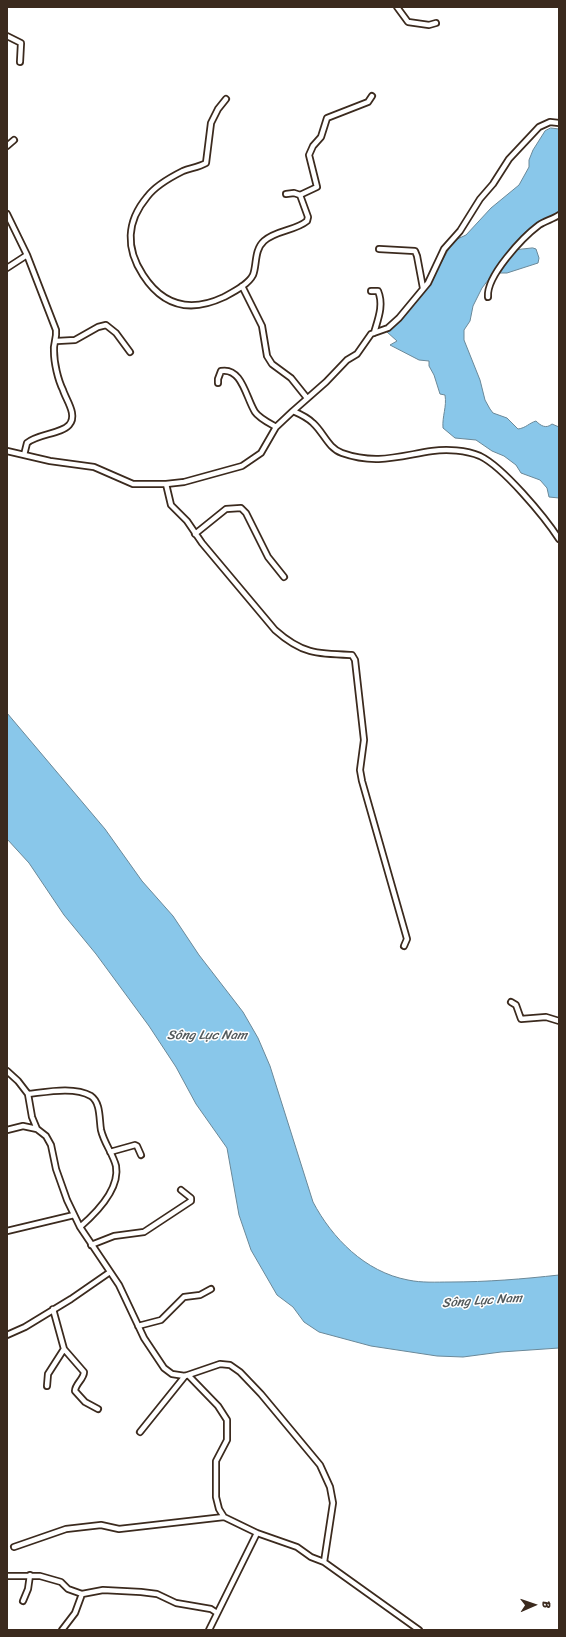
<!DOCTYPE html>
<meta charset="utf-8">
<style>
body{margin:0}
#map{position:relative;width:566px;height:1637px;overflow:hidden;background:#fff;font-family:Sriracha,sans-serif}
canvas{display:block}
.frame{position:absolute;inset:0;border:8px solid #3b2a1e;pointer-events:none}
.north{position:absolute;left:514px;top:1585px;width:40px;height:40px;-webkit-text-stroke:3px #fff;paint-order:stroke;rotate:88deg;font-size:11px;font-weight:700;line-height:16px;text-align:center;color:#3b2a1e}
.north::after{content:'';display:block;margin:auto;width:14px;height:18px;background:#3b2a1e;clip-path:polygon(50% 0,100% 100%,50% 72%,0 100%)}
</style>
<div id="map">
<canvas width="566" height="1637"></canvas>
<div class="frame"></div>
<div class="north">B</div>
</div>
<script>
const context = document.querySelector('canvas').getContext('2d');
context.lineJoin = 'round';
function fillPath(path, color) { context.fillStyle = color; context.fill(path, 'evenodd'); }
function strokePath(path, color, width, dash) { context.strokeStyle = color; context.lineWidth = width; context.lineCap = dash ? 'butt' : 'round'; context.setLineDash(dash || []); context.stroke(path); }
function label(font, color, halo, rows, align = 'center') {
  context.font = font + ' Sriracha,sans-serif'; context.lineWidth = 3; context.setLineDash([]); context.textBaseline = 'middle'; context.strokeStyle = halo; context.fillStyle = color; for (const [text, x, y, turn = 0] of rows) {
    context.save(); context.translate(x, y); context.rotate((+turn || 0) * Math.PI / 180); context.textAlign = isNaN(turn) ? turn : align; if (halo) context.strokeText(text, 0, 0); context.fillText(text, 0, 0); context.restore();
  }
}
const water = new Path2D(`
 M 551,128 L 559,129 L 559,212 L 525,232 L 482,288 L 473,306 L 470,321 L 464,330 L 464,340 L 480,380 L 485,400 L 490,409 L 493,413 L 507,418 L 518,429 C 526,428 529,423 536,421 C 541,426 546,429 552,424 L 559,427 L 559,498 L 549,497 L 547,488 L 540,480 L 521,473 L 516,465 L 504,456 L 492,451 L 476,440 L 455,438 L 443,428 C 442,416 447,407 445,395 L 440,394 L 434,375 L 429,366 L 429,361 L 419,360 L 390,345 L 397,341 L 387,332 L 402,317 L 433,278 L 453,241 L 466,235 L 491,208 L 519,185 L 529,167 L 529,160 L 533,150 L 545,131 Z
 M 533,248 L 536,249 L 539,258 L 538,263 L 507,273 L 500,273 L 516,250 Z
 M 7,713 L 105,829 L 142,881 L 173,916 L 199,955 L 243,1012 L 258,1038 L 270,1066 L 313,1202 C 332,1238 365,1272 408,1280 C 422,1283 436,1282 450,1282 C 487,1282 523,1279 559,1275 L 559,1348 L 501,1352 L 463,1357 L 437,1356 L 371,1346 L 319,1332 L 304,1322 L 293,1307 L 277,1295 L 251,1250 L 239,1215 L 227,1148 L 196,1104 L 176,1067 L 149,1026 L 96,954 L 64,915 L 29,863 L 7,839 Z`);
const minor = new Path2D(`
 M 397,7 L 408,22 L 429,25 L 436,23
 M 7,36 L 21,43 L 20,62
 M 226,99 L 218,109 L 211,123 L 206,163 C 199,167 191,168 183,171 C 171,177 155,186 147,197 C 126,222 126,249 143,275 C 163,306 190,313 224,297 C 233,292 248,285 253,275 C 257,265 254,250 264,241 C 276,230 295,231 307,221 L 308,217 L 300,195 L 317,187 L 309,155 L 313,146 L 321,137 L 327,118 L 368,102 L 372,96
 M 7,146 L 14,140
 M 286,194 L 294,193 L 300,195
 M 7,214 L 27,255 L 56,330 C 57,339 53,344 54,351 C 54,363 58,380 63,390 C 66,400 78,415 69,425 C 61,434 37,434 27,443 L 24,455
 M 379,249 L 415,251 L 417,256 L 423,288
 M 7,268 L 27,255
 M 242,286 L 262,326 L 267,356 L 272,364 L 291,378 L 307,398
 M 371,291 L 378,291 C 384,305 378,319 374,333
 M 488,297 C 486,276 523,237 539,225 C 545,221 553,219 559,215
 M 57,341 L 75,340 L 98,327 L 106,325 L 116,333 L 130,352
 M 218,383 L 218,379 L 221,371 C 242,367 246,398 255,412 C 259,418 269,423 276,427
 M 293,411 L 326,382 L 347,360 L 357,354 L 371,334 L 388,328 L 399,318 L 428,283 L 444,249 L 460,231 L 480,199 L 493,184 L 509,159 L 539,127 L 550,122 L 559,123
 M 7,451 L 50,461 L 94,467 L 133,484 L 166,484
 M 195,534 L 226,509 L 241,508 L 246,513 L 268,557 L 284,577
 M 404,946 L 407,939 L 362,781 L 360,770 L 364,740 L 355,660 L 352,655 C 317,654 302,654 275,630 L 202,543 L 187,521 L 171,505 L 166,484 L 184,482 L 242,466 L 261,453 L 276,427 L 293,411 C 300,414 308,418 313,423 C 324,433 328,448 342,453 C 376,465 399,456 432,451 C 447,449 466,450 480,456 C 503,467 544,516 559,539
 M 511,1002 L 516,1005 L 521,1019 L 546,1017 L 559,1021
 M 7,1071 L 18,1081 L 28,1094 L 32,1117 L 37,1129 L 46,1136 L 51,1145 L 56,1169 L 67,1200 L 80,1227 L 119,1285 L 144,1338 L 164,1368 L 172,1374 L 185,1376 L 220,1364 L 230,1365 L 240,1372 L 261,1394 L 320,1465 L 330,1487 L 333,1503 L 324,1562 L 419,1630
 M 28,1094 C 46,1092 74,1086 91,1096 C 101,1103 99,1119 101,1130 C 104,1143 113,1154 116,1166 C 120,1189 95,1214 80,1227
 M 7,1130 L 23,1126 L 37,1129
 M 110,1152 L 135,1145 L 137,1146 L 141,1155
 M 7,1231 L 74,1215
 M 91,1245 L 114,1236 L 144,1232 L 191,1201 L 191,1198 L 181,1190
 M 53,1309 L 64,1349 L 84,1372 C 84,1379 75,1384 75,1391 L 85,1402 L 98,1409
 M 138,1326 L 161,1320 L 184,1297 L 200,1295 L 211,1289
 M 7,1335 L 25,1327 L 71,1299 L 110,1272
 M 189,1376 L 218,1406 L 227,1420 L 227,1440 L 216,1461 L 216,1497 L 219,1509 L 224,1517 L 257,1533 L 297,1547 L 311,1557 L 324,1562
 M 47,1386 L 48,1374 L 64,1349
 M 140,1432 L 185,1376
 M 14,1547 L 66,1529 L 101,1525 L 119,1529 L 224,1517
 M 7,1576 L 40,1576 L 61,1582 L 68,1589 L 82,1594
 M 23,1601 L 28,1589 L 30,1575
 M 62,1630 L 75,1613 L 82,1594 L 103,1590 L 141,1592 L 157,1594 L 176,1603 L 211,1609 L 217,1613
 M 209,1630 L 257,1533`);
const waterNames = [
 ["Sông Lục Nam",207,1036],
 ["Sông Lục Nam",482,1301,-4]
];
fillPath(water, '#89c7ea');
strokePath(water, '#6a8898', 1);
strokePath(minor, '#3b2a1e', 8);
strokePath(minor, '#fff', 4.5);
label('italic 13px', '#52595b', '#fff', waterNames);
</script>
